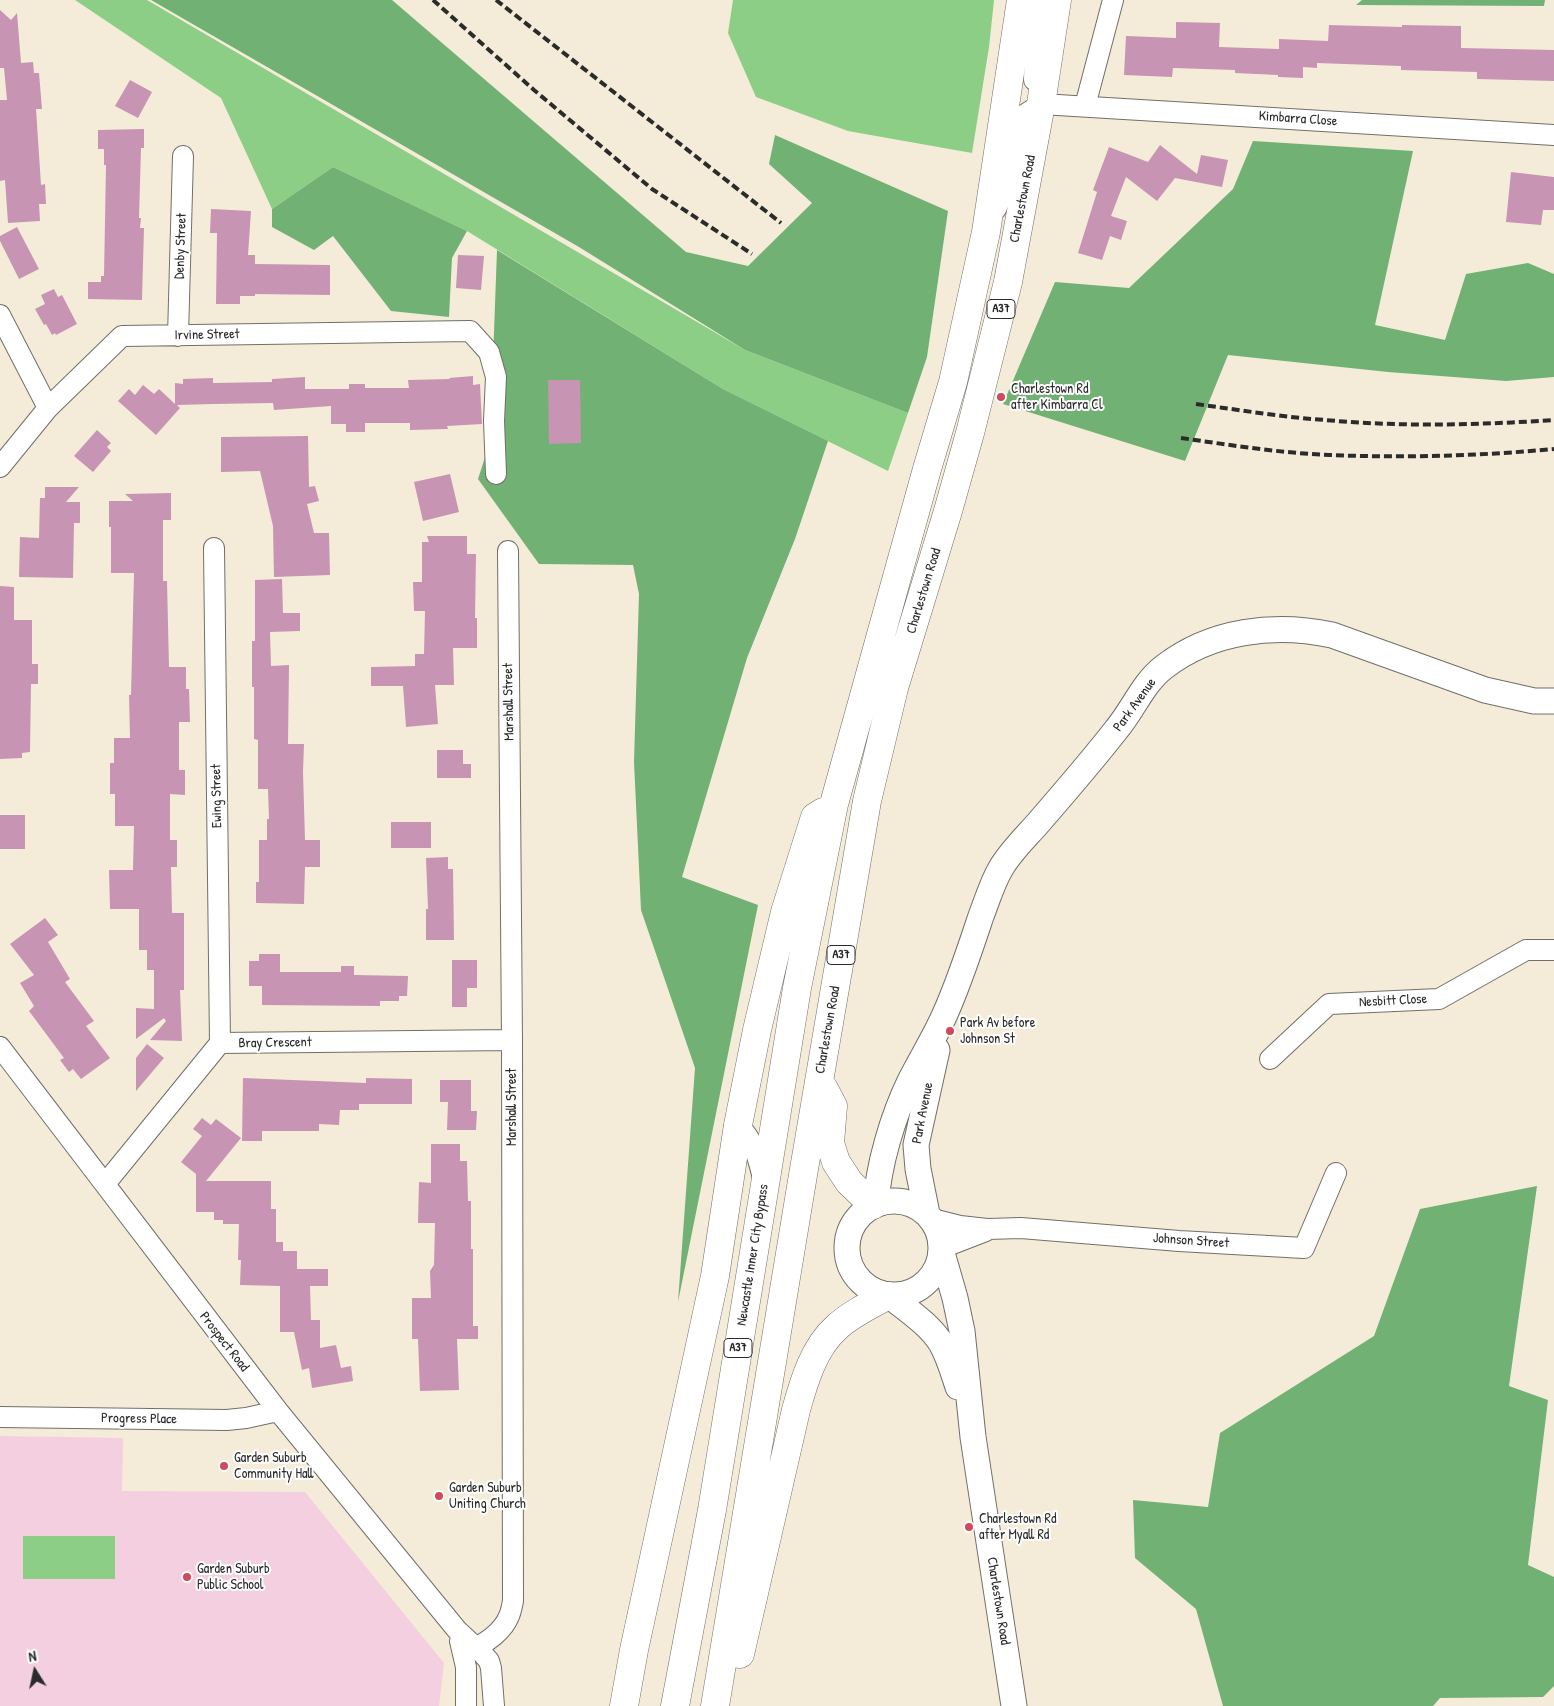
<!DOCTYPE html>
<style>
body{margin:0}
#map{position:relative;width:1554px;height:1706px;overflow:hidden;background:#f4ecd8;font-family:"Patrick Hand",sans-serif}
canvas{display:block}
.north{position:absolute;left:10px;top:1646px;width:50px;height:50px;-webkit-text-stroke:4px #fff;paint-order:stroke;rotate:350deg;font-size:14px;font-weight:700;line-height:20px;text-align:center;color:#2b2b2b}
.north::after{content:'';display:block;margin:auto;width:18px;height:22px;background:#2b2b2b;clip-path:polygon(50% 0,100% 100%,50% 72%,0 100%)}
</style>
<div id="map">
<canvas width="1554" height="1706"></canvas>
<div class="north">N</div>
</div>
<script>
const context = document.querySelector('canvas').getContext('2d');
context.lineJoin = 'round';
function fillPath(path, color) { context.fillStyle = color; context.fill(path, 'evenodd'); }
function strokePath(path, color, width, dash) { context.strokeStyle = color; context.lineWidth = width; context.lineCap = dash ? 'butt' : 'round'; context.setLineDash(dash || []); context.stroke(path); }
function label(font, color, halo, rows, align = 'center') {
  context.font = font + ' "Patrick Hand",sans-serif'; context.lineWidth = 4; context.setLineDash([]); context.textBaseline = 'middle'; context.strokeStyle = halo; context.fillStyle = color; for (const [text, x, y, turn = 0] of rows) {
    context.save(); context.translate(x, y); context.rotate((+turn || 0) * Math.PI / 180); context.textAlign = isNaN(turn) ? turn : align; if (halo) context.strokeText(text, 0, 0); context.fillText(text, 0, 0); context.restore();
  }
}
const built = new Path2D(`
 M 0,1436 L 123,1438 L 122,1491 L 305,1492 L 444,1663 L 439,1706 L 0,1706 Z`);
const green = new Path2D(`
 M 75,0 L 147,0 L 745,350 L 908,413 L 888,471 L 723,389 L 467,231 L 333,167 L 272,209 L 221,98 Z
 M 733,0 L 994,0 L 989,47 L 972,153 L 848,131 L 756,97 L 728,33 Z
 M 23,1536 L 115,1536 L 115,1579 L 23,1579 Z`);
const forest = new Path2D(`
 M 151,0 L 392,0 L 686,252 L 748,266 L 812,203 L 769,164 L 775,135 L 948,211 L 927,357 L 908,413 L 745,350 L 579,247 Z
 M 1362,0 L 1545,0 L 1544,6 L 1356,5 Z
 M 1253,141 L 1413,151 L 1375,325 L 1445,340 L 1466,274 L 1528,263 L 1554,274 L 1554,377 L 1506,381 L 1388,372 L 1228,355 L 1185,461 L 1003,404 L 1055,282 L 1129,288 L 1233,189 Z
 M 333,167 L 467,231 L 452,258 L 449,317 L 391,311 L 333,236 L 314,250 L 272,227 L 272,209 Z
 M 497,250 L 723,389 L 828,441 L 795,539 L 747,658 L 682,877 L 758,905 L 678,1302 L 695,1068 L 641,910 L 634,762 L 639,594 L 633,565 L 539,564 L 478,479 L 490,442 Z
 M 1537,1186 L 1509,1386 L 1548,1400 L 1528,1565 L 1554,1577 L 1554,1686 L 1543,1697 L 1440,1698 L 1433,1706 L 1223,1706 L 1196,1609 L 1135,1558 L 1133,1500 L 1208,1507 L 1220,1433 L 1374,1336 L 1420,1209 Z`);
const building = new Path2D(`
 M 0,10 L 11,20 L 17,13 L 21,63 L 33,62 L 34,73 L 39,73 L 42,109 L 36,109 L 41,185 L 45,184 L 46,204 L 39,204 L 40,221 L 8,223 L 5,180 L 0,181 L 0,100 L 7,100 L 4,68 L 0,68 Z
 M 1176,22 L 1220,23 L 1219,47 L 1279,49 L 1279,39 L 1328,41 L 1329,25 L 1402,27 L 1402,25 L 1461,26 L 1461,48 L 1554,50 L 1554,81 L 1477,79 L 1477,72 L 1401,70 L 1401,66 L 1317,63 L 1317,68 L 1303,67 L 1303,78 L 1278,77 L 1278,75 L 1235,73 L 1235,70 L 1173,68 L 1172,77 L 1124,75 L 1126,36 L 1176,38 Z
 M 130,80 L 152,92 L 138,118 L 115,106 Z
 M 144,129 L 144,148 L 141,148 L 139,218 L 141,218 L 140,228 L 144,228 L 142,300 L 88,299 L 88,282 L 101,282 L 101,276 L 104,276 L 106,165 L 104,165 L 104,149 L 98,149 L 98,130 Z
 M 1160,145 L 1197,174 L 1201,155 L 1228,160 L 1222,187 L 1175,178 L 1157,201 L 1126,177 L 1111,216 L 1127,221 L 1121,240 L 1110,236 L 1102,260 L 1078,253 L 1097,192 L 1093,190 L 1109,147 L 1148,162 Z
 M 1511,172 L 1554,177 L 1554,210 L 1543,210 L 1541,225 L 1506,222 Z
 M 211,209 L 251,211 L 248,255 L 255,255 L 255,264 L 330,265 L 330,295 L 255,294 L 255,296 L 240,296 L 240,304 L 216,304 L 217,233 L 210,233 Z
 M 17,227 L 39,269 L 19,279 L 0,241 L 0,236 Z
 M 458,255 L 484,256 L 481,290 L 456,288 Z
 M 54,289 L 58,297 L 62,295 L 77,324 L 56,335 L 55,333 L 52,335 L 46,324 L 44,325 L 35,309 L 45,304 L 41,295 Z
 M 473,376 L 473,385 L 480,384 L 482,424 L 447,426 L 448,429 L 410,430 L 410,423 L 365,423 L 365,432 L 346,432 L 346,424 L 331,424 L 331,406 L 274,410 L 273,403 L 213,404 L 177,405 L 180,408 L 156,435 L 118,401 L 129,389 L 135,395 L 143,385 L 154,394 L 159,389 L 175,404 L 175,383 L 183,384 L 183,379 L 213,378 L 213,383 L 272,382 L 272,379 L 305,377 L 305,389 L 349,389 L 349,384 L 365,384 L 365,388 L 409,388 L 408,380 L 450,379 L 449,378 Z
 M 548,380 L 580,380 L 581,443 L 549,444 Z
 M 97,430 L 111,443 L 107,447 L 111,451 L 93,472 L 74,456 Z
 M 308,436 L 309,487 L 315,486 L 319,501 L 307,504 L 314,533 L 329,533 L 330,575 L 274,577 L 273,526 L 260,471 L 221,472 L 221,437 Z
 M 450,474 L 459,512 L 423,521 L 414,482 Z
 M 45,487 L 79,487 L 66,502 L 80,502 L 80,523 L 74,523 L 73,578 L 19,577 L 20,537 L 39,538 L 40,498 L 45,498 Z
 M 171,493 L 171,520 L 163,520 L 163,581 L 167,581 L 169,667 L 186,667 L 186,689 L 189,689 L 190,722 L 179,722 L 179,770 L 185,770 L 185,795 L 170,794 L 170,840 L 177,840 L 177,867 L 171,867 L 172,913 L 184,913 L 184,990 L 180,990 L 182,1041 L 150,1040 L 166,1021 L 164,1018 L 136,1039 L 136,1008 L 154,1009 L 154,970 L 147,970 L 147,950 L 139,950 L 139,909 L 110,909 L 109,870 L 133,870 L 134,826 L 115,826 L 115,794 L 110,794 L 110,763 L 114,763 L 114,738 L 130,738 L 129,695 L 131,695 L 134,573 L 111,573 L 111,527 L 109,527 L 109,501 L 133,501 L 125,494 Z
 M 427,536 L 467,536 L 467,554 L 476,554 L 475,618 L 477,618 L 477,648 L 453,648 L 454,685 L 435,685 L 438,724 L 406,727 L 403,686 L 371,686 L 371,667 L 415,666 L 415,654 L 424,654 L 425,611 L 414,611 L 413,582 L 422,582 L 422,542 L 429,542 Z
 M 282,579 L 283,613 L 300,613 L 300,631 L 270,632 L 271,666 L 289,665 L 288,744 L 304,744 L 303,772 L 305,840 L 320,840 L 320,867 L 305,867 L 304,904 L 256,903 L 256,882 L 259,882 L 259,840 L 267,840 L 267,819 L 269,819 L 268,789 L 258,789 L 258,740 L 254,739 L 254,687 L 252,687 L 252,641 L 255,641 L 255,580 Z
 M 0,586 L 14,587 L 14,620 L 32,620 L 32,664 L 38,664 L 38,684 L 31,684 L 30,752 L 22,753 L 22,758 L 0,759 Z
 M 437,750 L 463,750 L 463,764 L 471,764 L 471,778 L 437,778 Z
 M 0,815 L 25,815 L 25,849 L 0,849 Z
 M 391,822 L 431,822 L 431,848 L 391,848 Z
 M 448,857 L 448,869 L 453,869 L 454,940 L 426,940 L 426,909 L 428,909 L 426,858 Z
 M 45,918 L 58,935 L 48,942 L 70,979 L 65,982 L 94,1021 L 86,1026 L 110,1058 L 81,1079 L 73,1069 L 69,1072 L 60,1060 L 64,1058 L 29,1011 L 34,1006 L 20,983 L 34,975 L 10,944 Z
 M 259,954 L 280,954 L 280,972 L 341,972 L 341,966 L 354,966 L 354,975 L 408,976 L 407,996 L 399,996 L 399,1001 L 380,1001 L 380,1006 L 262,1005 L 262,986 L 249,986 L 249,961 L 259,961 Z
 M 452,960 L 477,960 L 477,988 L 467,988 L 467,1007 L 452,1007 Z
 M 147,1044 L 164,1058 L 136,1091 L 136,1058 Z
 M 243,1078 L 366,1083 L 366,1078 L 412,1079 L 412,1104 L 359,1104 L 359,1110 L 340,1110 L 339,1125 L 319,1124 L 319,1131 L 262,1131 L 262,1141 L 242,1141 Z
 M 440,1080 L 471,1080 L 471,1111 L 477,1111 L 476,1130 L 447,1130 L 448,1102 L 440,1102 Z
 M 202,1118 L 211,1125 L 216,1119 L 241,1138 L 206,1181 L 271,1181 L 271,1209 L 276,1209 L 276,1242 L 283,1242 L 283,1251 L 297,1251 L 297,1269 L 328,1269 L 328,1286 L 310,1286 L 311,1320 L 320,1320 L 320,1348 L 336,1345 L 341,1368 L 351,1366 L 353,1381 L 312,1388 L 309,1368 L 302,1370 L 294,1332 L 280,1332 L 280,1286 L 240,1285 L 241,1260 L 238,1260 L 239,1224 L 223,1224 L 223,1220 L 214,1220 L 214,1212 L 196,1212 L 196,1174 L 181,1162 L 202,1136 L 193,1129 Z
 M 431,1144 L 460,1144 L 460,1161 L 467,1161 L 468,1201 L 471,1201 L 471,1249 L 473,1249 L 473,1326 L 478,1326 L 478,1339 L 457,1339 L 459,1390 L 420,1391 L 418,1339 L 412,1339 L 412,1298 L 431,1298 L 430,1271 L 434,1265 L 435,1223 L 418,1223 L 419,1182 L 431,1183 Z`);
const minor = new Path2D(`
 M 1034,80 L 1036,0
 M 1041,104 L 1554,135
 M 1085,106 L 1113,0
 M 996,209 L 1010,179 L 1021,117 L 1041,104
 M 0,315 L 48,408
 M 178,336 L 183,156
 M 0,467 L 48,408 L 122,336 L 470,331 L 489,352 L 496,377 L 494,421 L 496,474
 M 214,548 L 220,1043
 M 220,1043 L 512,1040
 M 0,1047 L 278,1411 L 457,1630 L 483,1654 L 489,1661 L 491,1668 L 494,1706
 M 1270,1059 L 1329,1004 L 1439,999 L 1526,950 L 1554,950
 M 738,1125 C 754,1140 758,1158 763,1178
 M 105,1184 L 220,1043
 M 932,1219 L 960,1226 L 987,1229 L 1021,1228 L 1179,1241 L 1304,1248 L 1336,1173
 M 942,1248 L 986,1231
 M 0,1417 L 227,1420 L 246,1418 L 278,1411
 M 460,1641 L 466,1667 L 466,1706
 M 463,1654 C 479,1647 502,1634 509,1616 C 511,1612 512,1606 513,1601 L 512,1040 L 508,551`);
const major = new Path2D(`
 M847 1248a47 47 0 1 1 94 0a47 47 0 1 1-94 0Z
 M 876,1204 C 878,1166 893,1116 910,1081 C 921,1059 935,1037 945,1014 C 959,983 970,949 981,916 C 987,901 992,883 1001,868 C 1011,851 1026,837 1039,822 C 1065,792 1091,762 1116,730 C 1133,710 1143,683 1164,667 C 1212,630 1274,623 1332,635 L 1485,690 L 1534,701 L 1554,701
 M 927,1214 L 918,1169 L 916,1145 L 937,1050
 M 942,1253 L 955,1298 L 962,1331 L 973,1437 L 1014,1706
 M 890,1296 C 907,1310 929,1324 941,1343 C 949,1357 953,1372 958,1387`);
const highway = new Path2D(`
 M 824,1089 L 833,1106 L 830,1143 L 836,1162 L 849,1182 L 873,1205
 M 740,1654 L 796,1410 C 804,1381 814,1347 837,1327 C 851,1314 870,1305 887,1296
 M 624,1706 L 634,1650 L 715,1276 L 738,1125 L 757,1030 L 785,912 L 815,817 L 823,812
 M 675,1706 L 712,1510 L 797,988 L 834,804 L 927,469 L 953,382 L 986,232 L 1021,0
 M 715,1706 L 803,1175 L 867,801 L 894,688 L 948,511 L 970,433 L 1008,282 L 1041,104 L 1057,0`);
const rail = new Path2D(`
 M 433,0 L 534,90 L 652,189 L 752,254
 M 496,0 L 781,223
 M 1196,404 C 1239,410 1282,417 1325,420 C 1402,427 1478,425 1554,420
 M 1181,438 C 1230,445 1280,453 1329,455 C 1404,458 1479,456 1554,449`);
const markers = [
 [1001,397,5,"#d1495b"],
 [950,1031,5,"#d1495b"],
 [224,1466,5,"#d1495b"],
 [439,1496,5,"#d1495b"],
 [969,1527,5,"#d1495b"],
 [187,1577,5,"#d1495b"]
];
const shields = [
 [1001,309,28],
 [841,955,28],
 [738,1348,28]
];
const shieldNames = [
 ["A37",1001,309],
 ["A37",841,955],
 ["A37",738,1348]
];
const streetNames = [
 ["Kimbarra Close",1298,119,4],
 ["Charlestown Road",1023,199,-79],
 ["Denby Street",181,246,-88],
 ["Irvine Street",207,335,-1],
 ["Charlestown Road",924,591,-73],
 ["Marshall Street",509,702,-91],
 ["Park Avenue",1135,705,-54],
 ["Ewing Street",217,796,-91],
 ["Nesbitt Close",1393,1001,-3],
 ["Charlestown Road",828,1030,-80],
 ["Bray Crescent",275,1043,-1],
 ["Marshall Street",512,1107,-90],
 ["Park Avenue",923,1113,-79],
 ["Johnson Street",1191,1241,4],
 ["Newcastle Inner City Bypass",753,1255,-81],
 ["Prospect Road",224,1342,52],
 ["Progress Place",139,1419,1],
 ["Charlestown Road",998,1601,81]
];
const poiNames = [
 ["Charlestown Rd",1011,389],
 ["after Kimbarra Cl",1011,405],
 ["Park Av before",960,1023],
 ["Johnson St",960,1039],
 ["Garden Suburb",234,1458],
 ["Community Hall",234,1474],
 ["Garden Suburb",449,1488],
 ["Uniting Church",449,1504],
 ["Charlestown Rd",979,1519],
 ["after Myall Rd",979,1535],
 ["Garden Suburb",197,1569],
 ["Public School",197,1585]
];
fillPath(built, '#f3cfe0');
fillPath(green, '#8cce86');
fillPath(forest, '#71b173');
fillPath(building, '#c794b4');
strokePath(minor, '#716f68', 22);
strokePath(major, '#716f68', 27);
strokePath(highway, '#716f68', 29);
strokePath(minor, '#fff', 20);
strokePath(major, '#fff', 25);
strokePath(highway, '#fff', 28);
strokePath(rail, '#2b2b2b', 4, [8, 4]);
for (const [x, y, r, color] of markers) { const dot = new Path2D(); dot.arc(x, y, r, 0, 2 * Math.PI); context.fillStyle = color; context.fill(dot); strokePath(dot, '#fff', 2); }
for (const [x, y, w] of shields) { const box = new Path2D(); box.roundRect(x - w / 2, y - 9.5, w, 19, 4); context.fillStyle = '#fff'; context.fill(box); strokePath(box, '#2b2b2b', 1); }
label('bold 12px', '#2b2b2b', null, shieldNames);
label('14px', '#2b2b2b', '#fff', streetNames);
label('14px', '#2b2b2b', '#fff', poiNames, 'left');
</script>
